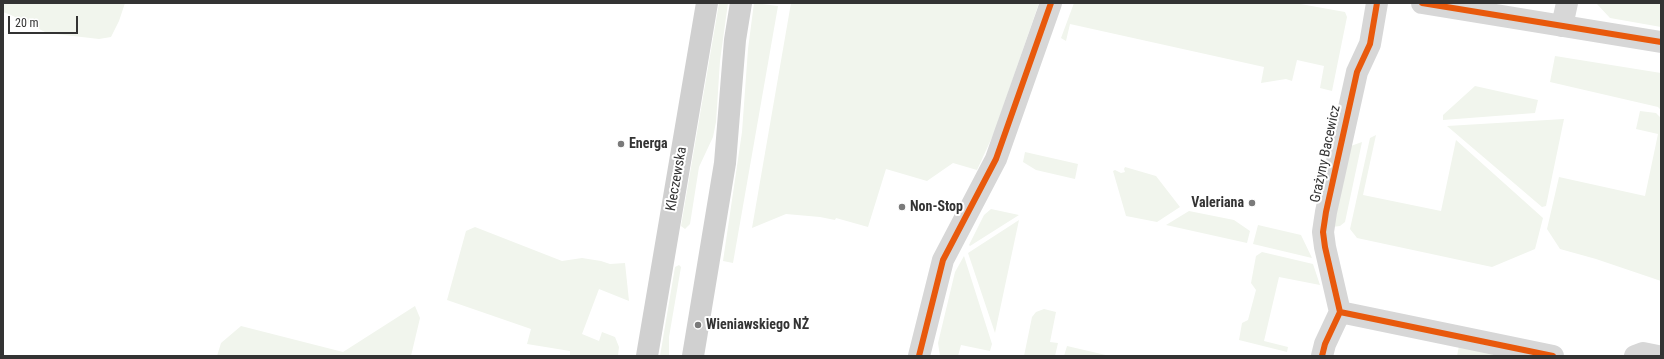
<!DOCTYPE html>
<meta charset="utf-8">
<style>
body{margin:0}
#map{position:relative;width:1664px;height:359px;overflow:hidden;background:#fff;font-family:"Roboto Condensed",sans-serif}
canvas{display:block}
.frame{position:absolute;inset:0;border:4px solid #333;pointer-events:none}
.scale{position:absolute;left:8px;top:16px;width:70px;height:18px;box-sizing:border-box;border:2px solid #333;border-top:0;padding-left:5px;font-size:12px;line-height:14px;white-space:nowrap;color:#333;-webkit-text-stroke:3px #fff;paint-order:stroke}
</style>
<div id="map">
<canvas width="1664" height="359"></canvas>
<div class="frame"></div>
<div class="scale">20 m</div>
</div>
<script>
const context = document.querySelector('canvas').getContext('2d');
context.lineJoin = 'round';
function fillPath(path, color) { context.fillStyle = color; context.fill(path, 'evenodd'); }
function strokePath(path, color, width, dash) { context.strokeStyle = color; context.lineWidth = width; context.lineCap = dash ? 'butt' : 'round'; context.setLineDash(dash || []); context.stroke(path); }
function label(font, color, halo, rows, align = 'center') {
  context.font = font + ' "Roboto Condensed",sans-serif'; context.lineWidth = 4; context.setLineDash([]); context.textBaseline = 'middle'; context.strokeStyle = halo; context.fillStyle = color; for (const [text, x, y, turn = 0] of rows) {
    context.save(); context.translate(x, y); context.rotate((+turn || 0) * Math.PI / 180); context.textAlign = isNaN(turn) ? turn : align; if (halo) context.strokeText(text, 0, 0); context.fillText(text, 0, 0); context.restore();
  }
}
const green = new Path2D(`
 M 3,3 L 125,3 L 119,21 L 111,37 L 99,39 L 47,33 L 11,15 L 3,12 Z
 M 719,3 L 728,3 L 720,61 L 716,122 L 713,137 L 699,167 L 690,224 L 685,229 L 681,226 Z
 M 754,3 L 778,6 L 733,263 L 723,261 L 742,132 L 748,49 Z
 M 791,3 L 1039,3 L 994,133 L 977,170 L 953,163 L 927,181 L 886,169 L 868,227 L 836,218 L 835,220 L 820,217 L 786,214 L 752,228 Z
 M 1074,3 L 1295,3 L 1345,12 L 1347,17 L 1332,91 L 1320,88 L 1324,66 L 1297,60 L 1292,81 L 1286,79 L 1261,83 L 1264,67 L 1070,24 L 1066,41 L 1061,38 Z
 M 1596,3 L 1661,3 L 1661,27 L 1610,18 Z
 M 1555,56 L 1661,73 L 1661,110 L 1658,107 L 1550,82 Z
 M 1475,86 L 1538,100 L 1535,113 L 1443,120 L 1443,115 Z
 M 1640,111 L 1656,113 L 1661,118 L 1661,281 L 1596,259 L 1560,249 L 1547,229 L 1559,177 L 1645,196 L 1658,134 L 1636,129 Z
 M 1564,119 L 1546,206 L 1542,207 L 1447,126 Z
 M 1376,135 L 1363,195 L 1441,211 L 1456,140 L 1543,218 L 1535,249 L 1492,267 L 1357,238 L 1350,229 L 1370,138 Z
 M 1362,142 L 1345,222 L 1340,226 L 1332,227 L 1348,147 Z
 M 1025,152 L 1078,164 L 1075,179 L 1036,170 L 1023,162 Z
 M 1125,167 L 1156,176 L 1180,207 L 1157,222 L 1126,216 L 1113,171 L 1115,170 L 1121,173 L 1125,172 L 1124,169 Z
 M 991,209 L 1019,215 L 970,246 L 969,245 L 984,215 Z
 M 1189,211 L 1234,220 L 1250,231 L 1247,243 L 1166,225 Z
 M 1019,220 L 995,333 L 968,253 Z
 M 1258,225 L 1301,235 L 1312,258 L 1253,244 Z
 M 475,227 L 562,261 L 582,258 L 601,261 L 610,264 L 625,263 L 629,301 L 599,289 L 582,334 L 599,341 L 602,332 L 615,337 L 619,347 L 618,356 L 570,356 L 570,351 L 527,344 L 531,329 L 447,300 L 466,231 Z
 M 1262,252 L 1313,264 L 1320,285 L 1279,277 L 1264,341 L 1288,347 L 1287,352 L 1239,340 L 1242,323 L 1248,320 L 1256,290 L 1251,283 L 1256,256 Z
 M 964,256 L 992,344 L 990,351 L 961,345 L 958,356 L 940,356 L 938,343 L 955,272 Z
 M 679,265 L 681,267 L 669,337 L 669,356 L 660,356 L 675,267 Z
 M 415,306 L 420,318 L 411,356 L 217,356 L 221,343 L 241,326 L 343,352 Z
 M 1044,309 L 1056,312 L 1050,342 L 1058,343 L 1055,356 L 1024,356 L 1032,317 L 1036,312 Z
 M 1067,346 L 1110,356 L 1064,356 Z
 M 1459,346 L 1500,356 L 1457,356 Z`);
const minor = new Path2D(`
 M 1422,3 L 1661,42
 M 1562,26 L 1567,3
 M 1340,312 L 1553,356
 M 919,356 L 943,260 L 996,159 L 1051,3
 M 1322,356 L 1325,344 L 1340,312 L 1325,247 L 1323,232 L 1326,212 L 1357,72 L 1370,44 L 1377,3
 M 1635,356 L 1643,353 L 1658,356`);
const secondary = new Path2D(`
 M 647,356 L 707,3
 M 693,356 L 725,163 L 735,40 L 741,3`);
const cycleway = new Path2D(`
 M 1422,3 L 1661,42
 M 1340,312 L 1553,356
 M 919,356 L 943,260 L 996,159 L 1051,3
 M 1322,356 L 1325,344 L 1340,312 L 1325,247 L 1323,232 L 1326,212 L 1357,72 L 1370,44 L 1377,3`);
const markers = [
 [621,144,4,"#7a7a7a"],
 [1252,203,4,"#7a7a7a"],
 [902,207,4,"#7a7a7a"],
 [698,325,4,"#7a7a7a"]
];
const poiNames = [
 ["Energa",629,144],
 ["Valeriana",1244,203,"right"],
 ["Non-Stop",910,207],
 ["Wieniawskiego NŻ",706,325]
];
const streetNames = [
 ["Grażyny Bacewicz",1326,154,-78],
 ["Kleczewska",677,179,-80]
];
fillPath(green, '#f1f5ed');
strokePath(minor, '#d7d7d7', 22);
strokePath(secondary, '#d0d0d0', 22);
strokePath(cycleway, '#e8590c', 6);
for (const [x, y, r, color] of markers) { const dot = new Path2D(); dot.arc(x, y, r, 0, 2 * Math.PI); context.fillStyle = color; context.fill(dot); strokePath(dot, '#fff', 1.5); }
label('bold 14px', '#333', '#fff', poiNames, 'left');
label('14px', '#333', '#fff', streetNames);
</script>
